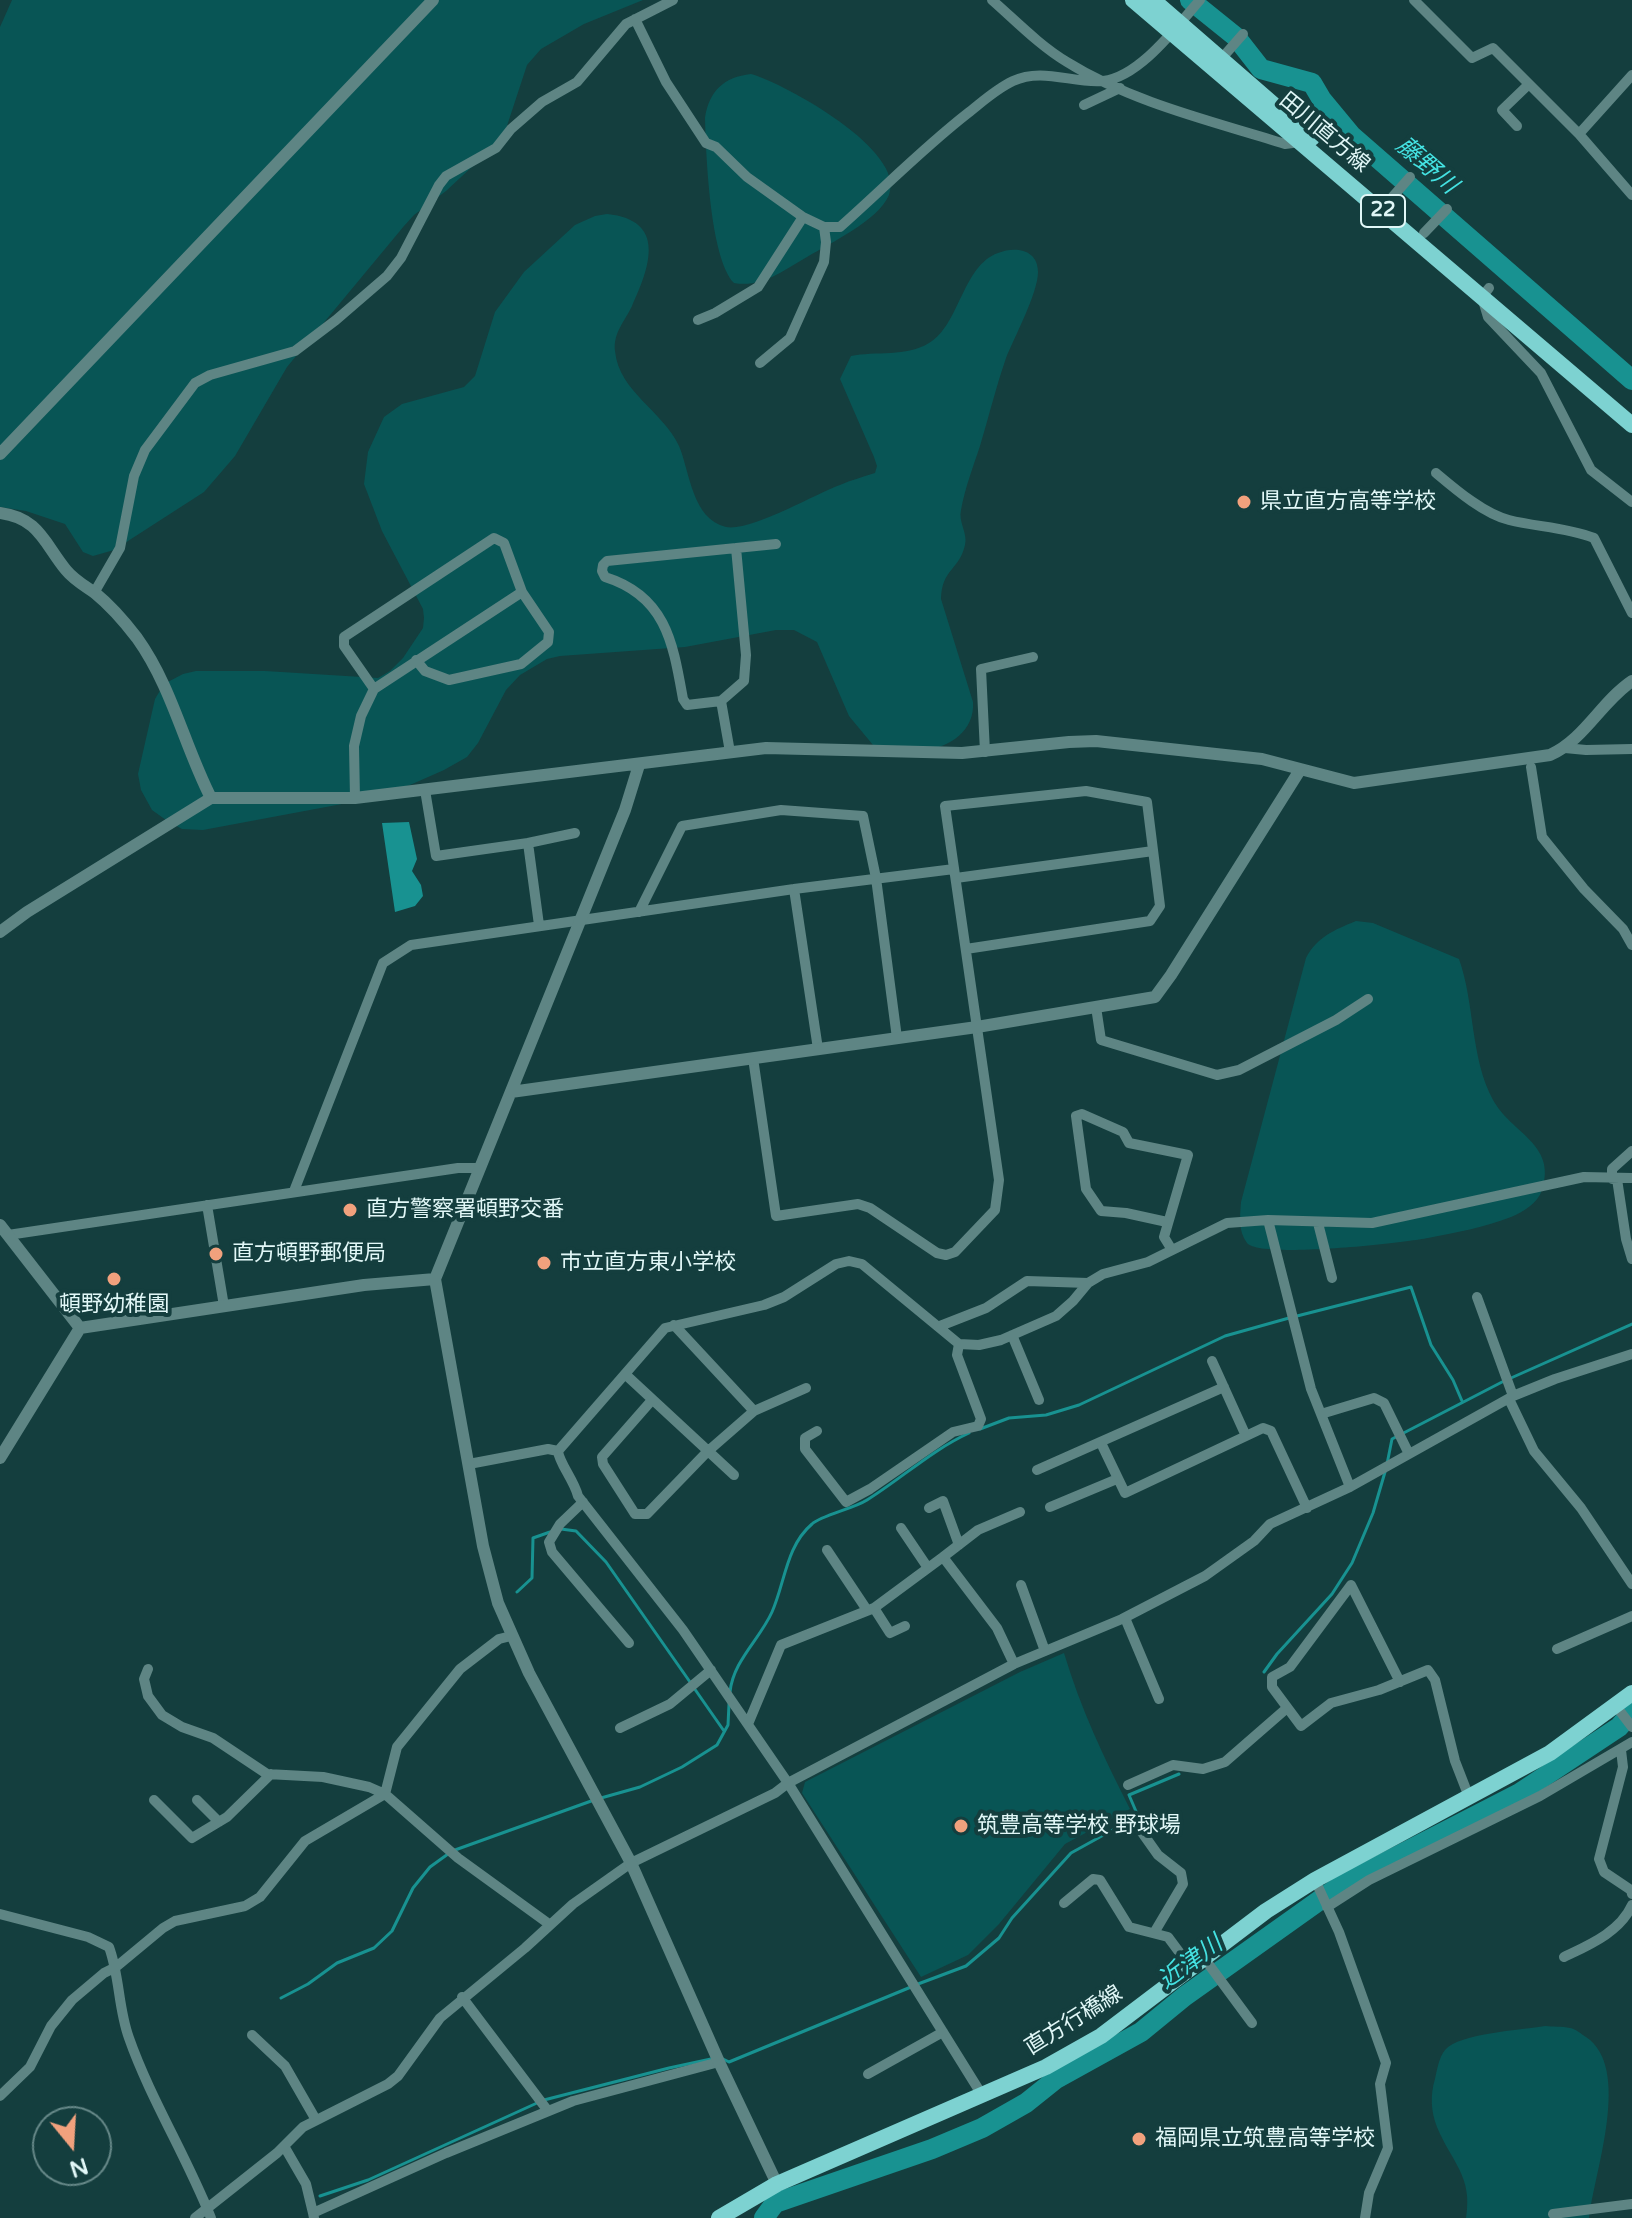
<!DOCTYPE html>
<meta charset="utf-8">
<style>
body{margin:0}
#map{position:relative;width:1632px;height:2218px;overflow:hidden;background:#143e3e;font-family:"Varela Round",sans-serif}
canvas{display:block}
.north{position:absolute;left:32px;top:2106px;width:80px;height:80px;box-sizing:border-box;background:#143e3e;border:2px solid #688;border-radius:50%;rotate:162deg;font-size:22px;font-weight:700;line-height:32px;text-align:center;color:#e1f7f7}
.north::after{content:'';display:block;margin:auto;width:28px;height:36px;background:#f1a17d;clip-path:polygon(50% 0,100% 100%,50% 72%,0 100%)}
</style>
<div id="map">
<canvas width="1632" height="2218"></canvas>
<div class="north">N</div>
</div>
<script>
const context = document.querySelector('canvas').getContext('2d');
context.lineJoin = 'round';
function fillPath(path, color) { context.fillStyle = color; context.fill(path, 'evenodd'); }
function strokePath(path, color, width, dash) { context.strokeStyle = color; context.lineWidth = width; context.lineCap = dash ? 'butt' : 'round'; context.setLineDash(dash || []); context.stroke(path); }
function label(font, color, halo, rows, align = 'center') {
  context.font = font + ' "Varela Round","Noto Sans JP",sans-serif'; context.lineWidth = 8; context.setLineDash([]); context.textBaseline = 'middle'; context.strokeStyle = halo; context.fillStyle = color; for (const [text, x, y, turn = 0] of rows) {
    context.save(); context.translate(x, y); context.rotate((+turn || 0) * Math.PI / 180); context.textAlign = isNaN(turn) ? turn : align; if (halo) context.strokeText(text, 0, 0); context.fillText(text, 0, 0); context.restore();
  }
}
const green = new Path2D(`
 M 12,0 L 643,0 L 584,24 L 541,49 L 527,65 L 503,138 L 446,191 L 414,215 L 404,226 L 287,367 L 235,456 L 204,492 L 114,550 L 93,556 L 83,552 L 65,524 L 26,511 L 0,507 L 0,27 Z
 M 751,74 C 786,84 907,151 889,195 C 878,221 830,243 807,257 C 784,270 762,288 734,283 C 710,258 706,156 705,118 C 709,91 724,77 751,74 Z
 M 607,214 C 667,220 650,267 632,306 C 625,321 613,333 615,351 C 619,392 663,411 679,446 C 690,472 692,519 726,527 C 750,532 815,494 840,485 C 851,480 863,477 875,473 L 877,466 L 874,457 L 840,379 L 851,356 C 875,351 907,357 929,343 C 960,325 962,266 998,253 C 1015,246 1038,249 1038,272 C 1038,293 1014,338 1006,358 C 996,387 989,416 980,446 C 973,467 965,488 961,510 C 958,522 968,533 965,545 C 959,571 942,568 941,599 L 973,702 C 975,730 950,748 924,750 C 908,752 889,747 873,745 L 849,716 L 817,642 L 794,630 L 776,630 L 685,647 L 560,656 L 547,659 L 520,675 L 506,690 L 478,743 L 467,757 L 444,770 L 410,785 L 358,801 L 203,830 L 182,829 L 166,820 L 152,810 L 141,790 L 138,774 L 155,699 L 164,684 L 183,674 L 196,671 L 265,671 L 378,678 L 390,671 L 403,658 L 423,628 L 424,618 L 423,609 L 382,531 L 364,484 L 368,452 L 384,417 L 402,404 L 464,387 L 475,376 L 495,312 L 524,272 L 575,225 L 595,216 Z
 M 1356,921 L 1373,923 L 1459,959 C 1475,1004 1470,1057 1493,1100 C 1512,1134 1557,1144 1542,1190 C 1538,1203 1523,1212 1511,1217 C 1486,1227 1454,1233 1428,1238 C 1403,1243 1260,1259 1247,1243 C 1238,1231 1240,1216 1241,1202 L 1306,958 C 1317,937 1334,930 1356,921 Z
 M 1064,1653 C 1080,1707 1104,1758 1130,1809 L 1065,1844 L 999,1924 L 968,1955 L 921,1977 L 802,1793 L 805,1782 L 1020,1672 Z
 M 1545,2026 C 1553,2027 1562,2026 1570,2028 C 1576,2029 1581,2034 1586,2037 C 1632,2068 1595,2170 1589,2218 L 1466,2218 C 1473,2176 1452,2163 1437,2127 C 1431,2112 1430,2095 1435,2079 C 1437,2070 1439,2057 1445,2050 C 1459,2033 1523,2030 1545,2026 Z`);
const water = new Path2D(`
 M 409,822 L 417,859 L 412,871 L 421,885 L 423,896 L 415,906 L 395,912 L 382,823 Z`);
const stream = new Path2D(`
 M 1297,1316 L 1411,1287 L 1431,1345 L 1453,1380 L 1462,1401
 M 1511,1378 L 1632,1324
 M 980,1429 L 1009,1418 L 1046,1415 L 1079,1405 L 1225,1336 L 1289,1318
 M 1387,1464 L 1392,1439 L 1504,1381
 M 561,1529 L 576,1531 L 606,1562 L 690,1682
 M 517,1592 L 532,1578 L 533,1538 L 550,1532
 M 1264,1672 L 1277,1654 L 1332,1594 L 1352,1563 L 1373,1513 L 1385,1472
 M 694,1688 L 724,1731
 M 730,1692 C 733,1661 760,1639 772,1612 C 785,1583 786,1546 812,1524 C 822,1515 853,1509 867,1500 C 902,1478 932,1450 969,1433
 M 601,1798 L 640,1787 L 682,1767 L 717,1745 L 728,1725 L 729,1704
 M 455,1850 L 594,1800
 M 918,1984 L 966,1966 L 999,1938 L 1012,1918 L 1071,1853 L 1138,1816 L 1129,1795 L 1179,1774
 M 281,1998 L 308,1984 L 337,1963 L 374,1948 L 392,1931 L 413,1888 L 430,1867 L 448,1854
 M 723,2059 L 729,2062 L 911,1987
 M 544,2100 L 669,2068 L 711,2059
 M 320,2196 L 368,2180 L 537,2103`);
const river = new Path2D(`
 M 1190,0 L 1236,37 L 1261,69 L 1312,83 L 1322,100 L 1351,135 L 1632,380
 M 764,2218 L 775,2203 L 932,2149 L 982,2128 L 1026,2103 L 1056,2079 L 1141,2032 L 1185,1996 L 1341,1885 L 1518,1794 L 1619,1727 L 1632,1712`);
const minor = new Path2D(`
 M 992,0 C 1016,21 1040,46 1067,62 C 1133,103 1212,121 1285,144 L 1300,142
 M 1414,0 L 1472,58 L 1493,48 L 1579,134 L 1632,195
 M 635,19 L 666,82 L 706,143 L 716,147 L 747,177 L 803,217 L 824,227 L 840,227 C 883,189 923,148 968,113 C 982,102 996,89 1013,81 C 1042,67 1074,84 1103,81 C 1140,77 1177,26 1200,0
 M 1222,58 L 1243,34
 M 1084,105 L 1120,88
 M 1517,126 L 1502,110 L 1529,84
 M 1579,134 L 1632,75
 M 1388,202 L 1410,177
 M 1424,233 L 1447,209
 M 1489,288 L 1482,297 L 1488,317 L 1541,373 L 1591,470 L 1632,502
 M 698,320 L 715,313 L 758,287 L 803,217
 M 760,363 L 790,338 L 824,262 L 826,242 L 824,227
 M 1436,473 C 1455,489 1484,514 1509,520 C 1537,527 1566,527 1594,538 L 1632,613
 M 736,548 L 746,655 L 744,681 L 721,701 L 687,705 L 683,699 C 673,643 666,596 605,577 L 602,571 L 603,565 L 607,561 L 776,544
 M 94,593 L 120,548 L 134,476 L 145,450 L 195,383 L 210,375 L 295,351 L 336,320 L 387,276 L 401,258 L 439,185 L 446,176 L 496,148 L 511,129 L 542,102 L 577,82 L 626,24 L 673,0
 M 374,689 L 344,646 L 344,637 L 494,538 L 504,543 L 522,592 L 549,632 L 548,642 L 521,664 L 449,680 L 425,671 L 416,660
 M 721,701 L 730,752
 M 1565,748 L 1586,750 L 1632,749
 M 985,752 L 981,669 L 1033,657
 M 1531,767 L 1542,837 L 1584,889 L 1623,929 L 1632,945
 M 425,790 L 436,856 L 528,843 L 539,925
 M 355,798 L 354,746 L 361,716 L 374,689 L 522,592
 M 528,843 L 575,833
 M 956,878 L 1153,851
 M 794,889 L 818,1049
 M 639,912 L 682,826 L 781,810 L 863,816 L 876,878 L 897,1038
 M 1096,1007 L 1101,1040 L 1217,1075 L 1239,1070 L 1336,1020 L 1368,999
 M 753,1058 L 776,1216 L 858,1204 L 870,1208 L 937,1253 L 946,1255 L 955,1252 L 995,1210 L 999,1180 L 945,806 L 1086,791 L 1147,802 L 1160,906 L 1150,921 L 966,949
 M 1612,1179 L 1612,1169 L 1632,1151
 M 1617,1179 L 1626,1239 L 1632,1259
 M 294,1191 L 383,963 L 411,945 L 794,889 L 954,869
 M 207,1205 L 224,1306
 M 1268,1220 L 1311,1389 L 1350,1487
 M 1167,1222 L 1126,1213 L 1101,1211 L 1086,1189 L 1076,1116 L 1082,1114 L 1123,1132 L 1129,1143 L 1188,1155 L 1164,1237 L 1172,1250
 M 1318,1223 L 1332,1278
 M 8,1235 L 458,1168 L 479,1168
 M 1477,1297 L 1513,1396
 M 940,1326 L 986,1308 L 1027,1281 L 1088,1283
 M 1012,1335 L 1039,1400
 M 1212,1361 L 1246,1436
 M 625,1374 L 734,1475
 M 1509,1399 L 1534,1451 L 1581,1508 L 1632,1584
 M 652,1400 L 602,1457 L 603,1464 L 635,1514 L 647,1514 L 707,1452 L 754,1411 L 674,1325
 M 754,1411 L 806,1388
 M 1321,1414 L 1374,1398 L 1384,1403 L 1409,1454
 M 817,1431 L 805,1438 L 805,1449 L 846,1502 L 870,1489 L 953,1432 L 978,1426 L 981,1419 L 957,1355 L 959,1344
 M 1101,1443 L 1125,1493 L 1263,1428 L 1271,1431 L 1307,1508
 M 558,1451 L 665,1328 L 764,1305 L 784,1297 L 836,1264 L 849,1261 L 862,1264 L 959,1344 L 979,1345 L 1001,1340 L 1056,1316 L 1073,1301 L 1088,1283 L 1103,1274 L 1148,1262 L 1227,1223 L 1268,1220 L 1372,1223 L 1584,1177 L 1632,1178
 M 558,1451 C 559,1463 574,1480 578,1496 L 683,1630 L 788,1783 L 982,2095
 M 469,1464 L 548,1449 L 558,1451
 M 1037,1470 L 1224,1387
 M 583,1502 L 560,1524 L 549,1542 L 552,1552 L 629,1643
 M 1050,1507 L 1117,1479
 M 929,1508 L 943,1501 L 959,1545
 M 901,1528 L 928,1568
 M 827,1550 L 867,1610
 M 943,1557 L 978,1530 L 1020,1512
 M 1021,1585 L 1045,1651
 M 874,1608 L 890,1633 L 905,1626
 M 1125,1618 L 1159,1699
 M 1557,1649 L 1632,1616
 M 148,1669 L 144,1679 L 148,1696 L 162,1715 L 182,1727 L 213,1738 L 267,1774 L 323,1777 L 369,1787 L 385,1794 L 458,1858 L 549,1924
 M 1400,1682 L 1351,1585 L 1290,1667 L 1272,1677 L 1272,1687 L 1301,1726 L 1331,1703 L 1379,1690 L 1428,1670 L 1435,1680 L 1455,1761 L 1469,1797
 M 1616,1706 L 1632,1727
 M 748,1724 L 781,1645 L 874,1608 L 943,1557 L 997,1628 L 1014,1664
 M 620,1728 L 670,1704 L 711,1670
 M 1621,1750 L 1623,1767 L 1599,1859 L 1604,1872 L 1631,1890 L 1632,1894
 M 1128,1785 L 1173,1765 L 1203,1769 L 1225,1762 L 1287,1708
 M 154,1800 L 192,1838 L 227,1817 L 271,1774
 M 197,1800 L 219,1822
 M 1141,1831 L 1158,1855 L 1181,1873 L 1183,1884 L 1154,1933
 M 1315,1880 L 1339,1932 L 1386,2063 L 1380,2084 L 1388,2148 L 1369,2193 L 1365,2218
 M 1064,1903 L 1093,1879 L 1100,1880 L 1129,1927 L 1168,1937 L 1191,1968
 M 1327,1907 L 1369,1880 L 1540,1796 L 1632,1742
 M 0,1914 L 88,1937 L 109,1947 C 120,1977 118,2008 129,2038 C 150,2098 187,2157 211,2218
 M 1564,1957 C 1589,1945 1620,1932 1632,1905
 M 1204,1958 L 1252,2023
 M 462,1997 L 548,2111
 M 252,2035 L 285,2066 L 316,2120
 M 868,2074 L 943,2032
 M 0,2096 L 30,2067 L 51,2026 L 72,2000 L 104,1973 L 116,1967 L 163,1928 L 175,1921 L 245,1906 L 260,1897 L 305,1841 L 385,1794 L 397,1747 L 460,1669 L 499,1639 L 511,1636
 M 284,2146 L 306,2184 L 313,2213
 M 1553,2214 L 1632,2204
 M 195,2218 L 277,2153 L 303,2127 L 388,2084 L 398,2076 L 440,2018 L 525,1948 L 573,1904 L 631,1863 L 775,1793 L 788,1783 L 1014,1664 L 1122,1619 L 1205,1576 L 1254,1541 L 1270,1524 L 1350,1487 L 1513,1396 L 1555,1379 L 1632,1354
 M 314,2218 L 313,2213 L 446,2153 L 573,2101 L 719,2062`);
const tertiary = new Path2D(`
 M 0,454 L 433,0
 M 0,513 C 39,518 44,543 66,570 C 74,580 85,586 95,593 C 111,606 124,621 137,638 C 172,687 184,745 211,798
 M 639,765 L 625,810 L 435,1279 L 483,1546 L 498,1603 L 529,1673 L 631,1863 L 719,2062 L 777,2184
 M 0,932 L 27,912 L 211,798 L 355,798 L 766,748 L 962,753 L 1069,742 L 1096,741 L 1262,759 L 1354,783 L 1550,755 C 1584,740 1601,702 1632,681
 M 511,1092 L 977,1027 L 1155,997 L 1171,975 L 1300,770
 M 0,1225 L 80,1328
 M 0,1458 L 80,1328 L 364,1285 L 435,1279`);
const primary = new Path2D(`
 M 1133,0 L 1632,425
 M 1153,0 L 1312,138
 M 719,2218 L 777,2184 L 1046,2067 L 1101,2036 L 1266,1911 L 1315,1880 L 1550,1753 L 1632,1693`);
const markers = [
 [1244,502,8,"#f1a17d"],
 [350,1210,8,"#f1a17d"],
 [216,1254,8,"#f1a17d"],
 [544,1263,8,"#f1a17d"],
 [114,1279,8,"#f1a17d"],
 [961,1826,8,"#f1a17d"],
 [1139,2139,8,"#f1a17d"]
];
const shields = [
 [1383,211,44]
];
const shieldNames = [
 ["22",1383,211]
];
const streetNames = [
 ["田川直方線",1324,133,40],
 ["直方行橋線",1074,2021,-32]
];
const poiNames = [
 ["県立直方高等学校",1260,502],
 ["直方警察署頓野交番",366,1210],
 ["直方頓野郵便局",232,1254],
 ["市立直方東小学校",560,1263],
 ["頓野幼稚園",114,1305,"center"],
 ["筑豊高等学校 野球場",977,1826],
 ["福岡県立筑豊高等学校",1155,2139]
];
const waterNames = [
 ["藤野川",1426,166,41],
 ["近津川",1191,1963,-36]
];
fillPath(green, '#085555');
fillPath(water, '#189291');
strokePath(stream, '#189291', 3);
strokePath(river, '#189291', 20);
strokePath(minor, '#5e8584', 10);
strokePath(tertiary, '#5e8584', 12);
strokePath(primary, '#7dd2d1', 16);
for (const [x, y, r, color] of markers) { const dot = new Path2D(); dot.arc(x, y, r, 0, 2 * Math.PI); context.fillStyle = color; context.fill(dot); strokePath(dot, '#143e3e', 3); }
for (const [x, y, w] of shields) { const box = new Path2D(); box.roundRect(x - w / 2, y - 16, w, 32, 6); context.fillStyle = '#143e3e'; context.fill(box); strokePath(box, '#e1f7f7', 2); }
label('bold 20px', '#e1f7f7', null, shieldNames);
label('22px', '#e1f7f7', '#143e3e', streetNames);
label('22px', '#e1f7f7', '#143e3e', poiNames, 'left');
label('italic 24px', '#44e2e2', '#143e3e', waterNames);
</script>
